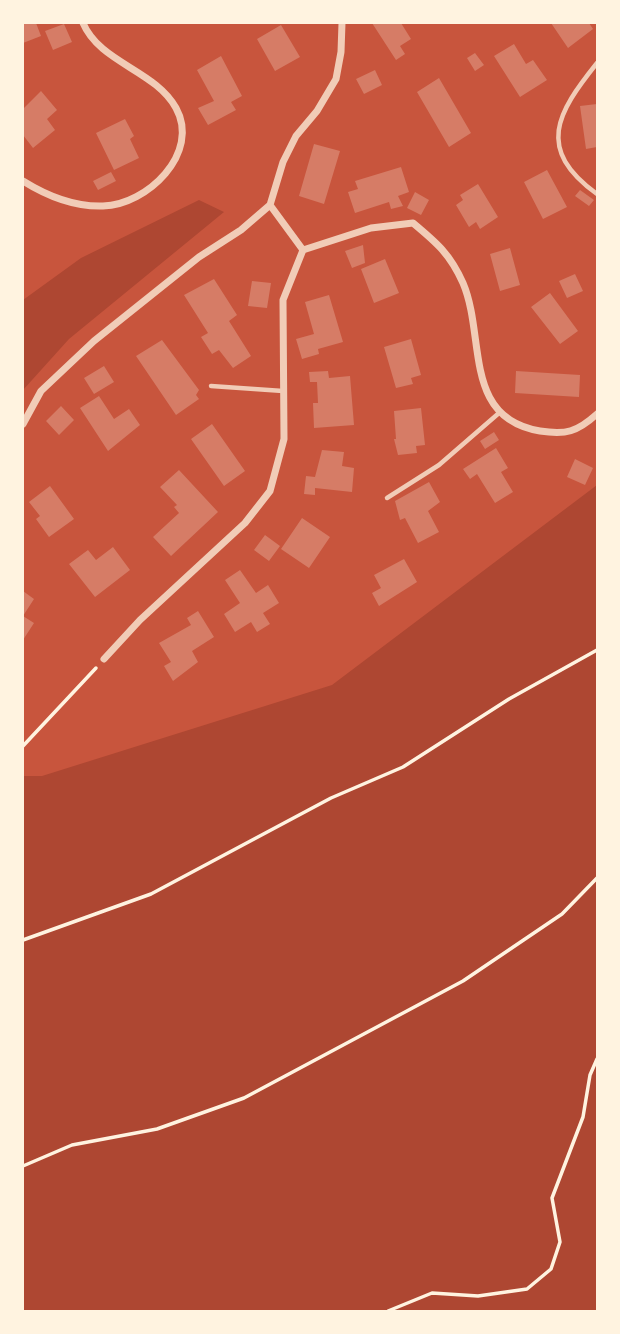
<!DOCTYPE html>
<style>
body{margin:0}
#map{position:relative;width:620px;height:1334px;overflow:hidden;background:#c8553d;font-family:"Source Serif 4",serif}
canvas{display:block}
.frame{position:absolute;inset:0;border:24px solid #fff3e0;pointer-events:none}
</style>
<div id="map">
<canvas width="620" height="1334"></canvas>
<div class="frame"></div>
</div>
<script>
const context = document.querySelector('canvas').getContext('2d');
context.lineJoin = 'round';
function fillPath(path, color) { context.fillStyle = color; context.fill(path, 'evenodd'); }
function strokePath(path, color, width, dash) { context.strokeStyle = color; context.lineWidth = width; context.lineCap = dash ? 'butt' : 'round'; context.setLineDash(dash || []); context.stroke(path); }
const green = new Path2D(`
 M 199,200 L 224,212 L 69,339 L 23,390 L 23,300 L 81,258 Z
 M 597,485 L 597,1311 L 23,1311 L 23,776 L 42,776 L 332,685 Z`);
const building = new Path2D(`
 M 23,23 L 36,23 L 41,36 L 23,43 Z
 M 372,23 L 401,23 L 411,39 L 400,46 L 405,54 L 396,60 Z
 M 551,23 L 589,23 L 593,29 L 568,48 Z
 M 64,24 L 72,42 L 53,50 L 45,31 Z
 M 281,25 L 300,57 L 275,71 L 257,39 Z
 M 514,44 L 526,64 L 533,60 L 547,80 L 520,97 L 494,56 Z
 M 475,53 L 484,65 L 475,71 L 467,58 Z
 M 221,56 L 242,96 L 231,102 L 236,110 L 208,125 L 198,108 L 214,101 L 197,70 Z
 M 375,70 L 382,85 L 364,94 L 356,79 Z
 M 439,78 L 471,133 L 449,147 L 417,92 Z
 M 41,91 L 57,110 L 47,119 L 55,130 L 33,148 L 23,135 L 23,109 Z
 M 597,104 L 597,147 L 586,149 L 580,106 Z
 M 125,119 L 134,136 L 130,139 L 139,158 L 114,170 L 96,133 Z
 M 314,144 L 340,151 L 324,204 L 299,196 Z
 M 401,167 L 409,192 L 398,196 L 403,206 L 391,209 L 389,202 L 355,213 L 348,192 L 358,189 L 355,181 Z
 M 547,170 L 567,207 L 543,219 L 524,182 Z
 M 111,172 L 116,181 L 98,190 L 93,181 Z
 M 478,184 L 498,217 L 480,229 L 476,222 L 469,227 L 456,205 L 463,200 L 460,195 Z
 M 580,190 L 594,200 L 589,206 L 575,196 Z
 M 415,192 L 429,200 L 421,215 L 407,208 Z
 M 363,245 L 365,263 L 352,268 L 345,251 Z
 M 510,248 L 520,285 L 500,291 L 490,254 Z
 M 385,259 L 399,293 L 374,303 L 361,269 Z
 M 575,274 L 583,291 L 567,298 L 559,281 Z
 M 214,279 L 237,315 L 229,321 L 251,356 L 233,368 L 219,350 L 212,354 L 201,337 L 208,333 L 184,295 Z
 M 252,281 L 271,283 L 267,308 L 248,306 Z
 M 550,293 L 578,331 L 560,344 L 531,307 Z
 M 329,295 L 343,342 L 318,349 L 319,354 L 302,359 L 296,339 L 314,334 L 305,302 Z
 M 411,339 L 421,375 L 411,378 L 413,384 L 396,388 L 384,347 Z
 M 162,340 L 199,390 L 196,395 L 199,399 L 176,415 L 136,356 Z
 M 104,366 L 114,382 L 94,394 L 84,378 Z
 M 328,371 L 329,378 L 350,376 L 354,425 L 314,428 L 313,403 L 318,403 L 317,382 L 310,382 L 309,372 Z
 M 516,371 L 580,375 L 579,397 L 515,393 Z
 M 99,396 L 114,419 L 129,409 L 140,425 L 108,451 L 80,408 Z
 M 61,406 L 74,420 L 59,435 L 46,421 Z
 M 421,408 L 425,445 L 416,446 L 417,453 L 398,455 L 394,439 L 396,439 L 394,411 Z
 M 212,424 L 245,471 L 224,486 L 191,439 Z
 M 494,432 L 499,440 L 485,449 L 480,441 Z
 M 496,448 L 508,468 L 501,472 L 513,492 L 495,503 L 477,474 L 470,479 L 463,469 Z
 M 322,450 L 344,452 L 342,466 L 354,468 L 352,492 L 315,488 L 315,495 L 304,494 L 306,476 L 315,477 Z
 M 575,459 L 593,468 L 585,485 L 567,477 Z
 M 179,470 L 218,512 L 171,556 L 153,537 L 179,513 L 174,507 L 177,505 L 160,487 Z
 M 429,482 L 440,502 L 428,511 L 439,532 L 418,543 L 405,518 L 400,520 L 395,501 Z
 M 50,486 L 74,519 L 49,537 L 36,519 L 40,516 L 29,502 Z
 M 302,518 L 330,537 L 309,568 L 281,549 Z
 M 265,535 L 280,546 L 269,561 L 254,550 Z
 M 113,547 L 130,570 L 95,597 L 69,564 L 88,550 L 96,560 Z
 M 404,559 L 417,582 L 379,606 L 372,593 L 381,588 L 374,575 Z
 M 240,570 L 256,593 L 268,585 L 279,603 L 263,613 L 270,624 L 257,632 L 251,622 L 235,632 L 224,614 L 240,603 L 225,580 Z
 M 23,591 L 34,599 L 23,616 L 34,623 L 23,640 Z
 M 198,611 L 214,637 L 192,651 L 198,662 L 173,681 L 164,666 L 171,662 L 159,643 L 191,625 L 187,618 Z`);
const path = new Path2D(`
 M 23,746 L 96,668
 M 23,940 L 151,894 L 331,798 L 403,767 L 509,699 L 597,650
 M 23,1166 L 72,1145 L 157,1129 L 244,1098 L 463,981 L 562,914 L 597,878
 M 388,1311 L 432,1293 L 478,1296 L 527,1289 L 551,1269 L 560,1242 L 552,1198 L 583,1117 L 590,1075 L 597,1059`);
const service = new Path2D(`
 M 597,63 C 557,113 535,149 597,194
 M 211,386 L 283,391
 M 387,498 L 439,465 L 499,413`);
const minor = new Path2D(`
 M 23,181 C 47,196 74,207 103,206 C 147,205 201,153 176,108 C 155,70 100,63 83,23
 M 270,205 L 303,250
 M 23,424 L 41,391 L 94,341 L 199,257 L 241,230 L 270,205 L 283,162 L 296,136 L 317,111 L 336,79 L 341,52 L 342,23
 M 104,659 L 140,620 L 245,523 L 270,491 L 284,439 L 283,300 L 303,250 L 371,228 L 413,223 C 437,243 450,254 463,283 C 486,337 462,418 540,431 C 566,435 577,432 597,414`);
fillPath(green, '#ae4732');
fillPath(building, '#d67c66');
strokePath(path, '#fff3e0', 3.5);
strokePath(service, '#f1ccb7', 4.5);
strokePath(minor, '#f1ccb7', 7);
</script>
